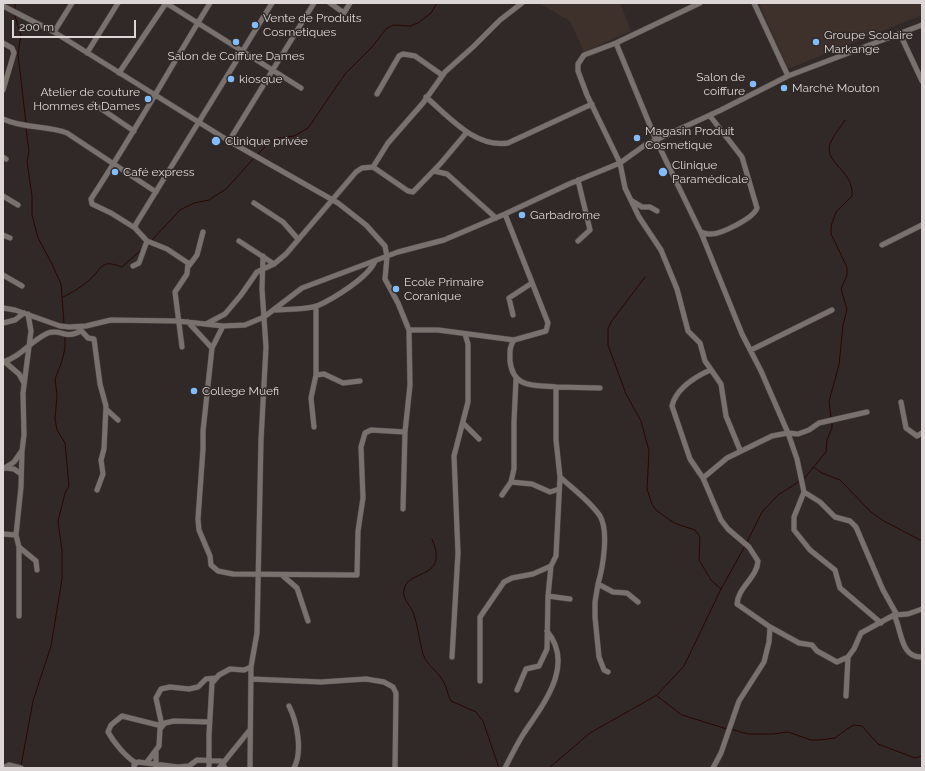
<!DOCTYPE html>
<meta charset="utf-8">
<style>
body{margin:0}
#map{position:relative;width:925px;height:771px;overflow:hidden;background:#302927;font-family:Raleway,sans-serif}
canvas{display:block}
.frame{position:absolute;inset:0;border:4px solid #dcd7d6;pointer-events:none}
.scale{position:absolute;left:12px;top:20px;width:124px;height:18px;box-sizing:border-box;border:2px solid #dcd7d6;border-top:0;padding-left:5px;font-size:12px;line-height:14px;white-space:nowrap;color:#dcd7d6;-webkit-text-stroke:3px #302927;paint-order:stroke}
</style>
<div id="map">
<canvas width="925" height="771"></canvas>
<div class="frame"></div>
<div class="scale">200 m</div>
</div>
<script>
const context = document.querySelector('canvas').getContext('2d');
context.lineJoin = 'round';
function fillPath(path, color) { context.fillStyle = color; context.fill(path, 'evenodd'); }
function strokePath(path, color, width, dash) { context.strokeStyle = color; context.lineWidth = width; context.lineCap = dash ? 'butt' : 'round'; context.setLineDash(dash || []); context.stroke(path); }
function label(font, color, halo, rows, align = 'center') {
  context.font = font + ' Raleway,sans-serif'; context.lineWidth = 3; context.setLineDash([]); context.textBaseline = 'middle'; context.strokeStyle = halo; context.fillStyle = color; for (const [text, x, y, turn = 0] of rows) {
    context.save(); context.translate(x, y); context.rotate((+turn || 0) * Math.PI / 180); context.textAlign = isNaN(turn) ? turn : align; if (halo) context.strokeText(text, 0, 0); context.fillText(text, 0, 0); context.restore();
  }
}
const built = new Path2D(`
 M 539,3 L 620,3 L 631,31 L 584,52 L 570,21 Z
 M 759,3 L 922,3 L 922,15 L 788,69 Z`);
const stream = new Path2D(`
 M 15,3 L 15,10
 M 15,16 L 21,35 L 18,54 L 26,123
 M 26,128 L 29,151 L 27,162 L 32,196 L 32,215 L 38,238 L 51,262 L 61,284 L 64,323
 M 257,155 L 271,141 L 278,138 L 294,136 L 308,128 L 345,74 L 372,47 L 386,29 L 393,25 L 410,26 L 418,23 L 431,13 L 437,3
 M 151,241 L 180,210 L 194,203 L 209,200 L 226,189 L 255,157
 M 645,277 L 611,322 L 608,329 L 608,345 L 626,394 L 641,421 L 649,451 L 647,489 L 652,504 L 656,510 L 674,523 L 695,530 L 700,537 L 699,560 L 711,580 L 721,589
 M 63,297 C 71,293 80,288 87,282 C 103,270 98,258 122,267 L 141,250
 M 831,418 L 829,401 L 839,365 L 843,325 L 847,309 L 841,289 L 847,275 L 847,267 L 831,234 L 831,226 L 836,212 L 852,196 C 854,170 824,164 830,144 C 833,136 840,128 845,120
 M 815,468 L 822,473 L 840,480 L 871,512 L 882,520 L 922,541
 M 803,480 L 826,452 L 827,440 L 832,428 L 832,423
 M 432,539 C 450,581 407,568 404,590 C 402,598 409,604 413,612 C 418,625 419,640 423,654 C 427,666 437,670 443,681 C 447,687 447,694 451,701 L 476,712 L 483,721 L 499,768
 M 747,542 L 762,512 L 778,495 L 800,481
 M 657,696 L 682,715 L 727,729
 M 730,729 L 748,734 L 772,734 L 788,732 L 811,740 L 819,740 L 835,738 L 847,729 L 854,725 L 862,726 L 878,744 L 915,758 L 922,756
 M 21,766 L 33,701 L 51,646 L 62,579 L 62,551 L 58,521 L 65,493 L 69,486 L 65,443 L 57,430 L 55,419 L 57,395 L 55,379 L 62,361 L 65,348 L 65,337
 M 549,768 L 590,733 L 657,695 L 684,666 L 721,589 L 745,546`);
const street = new Path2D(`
 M 330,3 L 344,13 L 350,3
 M 700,3 L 616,43 L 584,55 L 578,64 L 578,71 L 587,95 L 620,163 L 625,188 L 639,217 L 661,250 L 677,289 L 688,331 L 700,343 L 705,361 L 721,384 L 726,416 L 740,450
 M 754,3 L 788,76
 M 3,6 L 54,32 L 229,141 L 314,3
 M 54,32 L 72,3
 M 900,34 L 922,81
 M 3,43 L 12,48 L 14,53 L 3,90
 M 616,43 L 656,140 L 702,235 L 742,334 L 761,371 L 788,433 L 797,459 L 804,492 L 794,517 L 794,530 L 810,550 L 835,570 L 840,588 L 881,623
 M 87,53 L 118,3
 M 119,73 L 166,3 L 301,88
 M 377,94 L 399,56 L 403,54 L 415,56 L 442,75
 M 426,97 C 449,117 475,148 508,143 L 592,104
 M 94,104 L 134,131
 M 3,119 C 24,129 46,125 67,133 L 156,192
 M 229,141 L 338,203 L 366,225 L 385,246 L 387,257 L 385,279 L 398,303 L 409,330 L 410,385 L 405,432 L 403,509
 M 3,157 L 6,159
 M 373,167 L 408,191 L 413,192 L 441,163 L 467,132
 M 434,171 L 447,174 L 496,218
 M 578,180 L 590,230 L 578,241
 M 3,196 L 18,205
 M 632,201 L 642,207 L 650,207 L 657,211
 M 254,203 L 283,222 L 298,239
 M 505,214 L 548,323 L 546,331 L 514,340 C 509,347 510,353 510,361 C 513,389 535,385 556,387
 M 135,228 L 111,213 L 92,204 L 91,199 C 133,135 170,68 210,3
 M 701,232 C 703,233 707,234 710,234 C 720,235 754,218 757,208 L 742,157 L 710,116
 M 3,235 L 10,238
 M 239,241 L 274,264
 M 882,245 L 922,225
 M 133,266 L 139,263 L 147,241
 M 188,267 L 197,255 L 203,232
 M 3,275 L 22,286
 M 3,308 L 15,310 L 60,326 L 69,327 L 86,326 L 111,320 L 178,321 L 223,326 L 245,325 L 264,317 L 302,288 L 398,252 L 444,240 L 505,214 L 569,184 L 620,163 L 645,145 L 721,110 L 788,76 L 922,25
 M 273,310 C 287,309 304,310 317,306 C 333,299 369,277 375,261
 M 28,314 L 31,331 L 23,393 L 24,435 L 22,451 L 21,487 L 16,535 L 19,547 L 36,561 L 37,570
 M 513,315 L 509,298 L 532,283
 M 188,322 L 212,348 L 203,431 L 203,449 L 198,519 L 199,530 L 210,556 L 211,565 L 218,571 L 233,574 L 357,575 L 358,531 L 363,498 L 361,447 L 365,433 L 371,430 L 405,432
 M 3,323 L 15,320 L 24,313
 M 206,324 L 225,314 L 241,295 L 257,272 L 274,264 L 286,254 L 356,172 L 362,168 L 373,167 L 388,143 L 423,103 L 445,72 L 473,47 L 500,20 L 522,3
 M 78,327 L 88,338 L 94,339 L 100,384 L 106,406 L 104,449 L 101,460 L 103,474 L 97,490
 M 409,330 L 438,330 L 514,340
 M 182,347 L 175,292 L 187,274 L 188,263 L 167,249 L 147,241 L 135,228 L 136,224 L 272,3
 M 212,348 L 223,326
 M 751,350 L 832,310
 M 3,362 C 21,357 30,341 48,333 C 61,328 64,340 81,331
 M 5,362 L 19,374 L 24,383
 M 710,370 C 695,377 676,388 672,406 L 690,459 L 703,478 L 721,520 L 728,529 L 749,547 L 758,561 C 757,578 738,587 737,604 L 770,627 L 769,642 L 764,662 L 739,701 L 721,753 L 713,768
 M 316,375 L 324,374 L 343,383 L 360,381
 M 901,402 L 906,428 L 917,436 L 922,433
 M 106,409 L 118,420
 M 463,423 L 479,439
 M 314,427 L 311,398 L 316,375 L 316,306
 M 6,468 L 14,469 L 21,474
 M 3,469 L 14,462 L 21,452
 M 560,477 C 573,489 590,501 600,516 C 609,531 603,567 598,584 L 613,592 L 627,593 L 638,602
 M 703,478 L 727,458 L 772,436 L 788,433 L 798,434 L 809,430 L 819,423 L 867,412
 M 511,482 L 532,484 L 550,492 L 559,489
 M 804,492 L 820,502 L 835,517 L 850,521 L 856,527 L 883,590 L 897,615
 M 502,495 L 511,482 L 514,469 L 514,422 L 516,379
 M 3,534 L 16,535
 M 19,548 L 19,616
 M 282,575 L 297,588 L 308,621
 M 598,584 L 595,602 L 595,617 L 599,657 L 604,670 L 608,672
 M 548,596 L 570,599
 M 894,615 C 902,630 900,658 922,657
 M 770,627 L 799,643 L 812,645 L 817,651 L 837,662 L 848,657
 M 452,657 L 458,553 L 454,456 L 468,402 L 468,344 L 465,334
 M 251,679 L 321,682 L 366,679 L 384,682 L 393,687 L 396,693 L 395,768
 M 480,681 L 480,617 L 504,582 L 512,578 L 533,574 L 551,566 L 556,556 L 560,477 L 556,440 L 556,387 L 600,388
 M 517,690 L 526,669 L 539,666 L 547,649 L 548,596 L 551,566
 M 846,696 L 848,657 L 854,649 L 861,633 L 894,615 L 908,614 L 922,609
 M 289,706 C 297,722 303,751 294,768
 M 147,762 L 159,746 L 160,729 L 165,723 L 174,721 L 210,722
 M 136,763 C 126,757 114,743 108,732 L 111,725 L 122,716 L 162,726 L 156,698 L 161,689 L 170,687 L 189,689 L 198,687 L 206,679 L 216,678
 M 3,768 L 9,765 L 21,768
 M 134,768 L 134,765 L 138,762 L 178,767 L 189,766 L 197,760 L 221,761 L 225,768
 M 156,768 L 156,751
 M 209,768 L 209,735 L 212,683 L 219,675 L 230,669 L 244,670 L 251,667
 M 219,768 L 249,731
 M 250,768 L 251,667 L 257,633 L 261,440 L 266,347 L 262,289 L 263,256
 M 505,768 C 511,756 517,744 524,733 C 544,703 575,665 547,631`);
const markers = [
 [255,25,4,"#82bcfa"],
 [236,42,4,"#82bcfa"],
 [816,42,4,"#82bcfa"],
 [231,79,4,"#82bcfa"],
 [753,84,4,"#82bcfa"],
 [784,88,4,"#82bcfa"],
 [148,99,4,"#82bcfa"],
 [637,138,4,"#82bcfa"],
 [216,141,5,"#82bcfa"],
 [115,172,4,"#82bcfa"],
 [663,172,5,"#82bcfa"],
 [522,215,4,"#82bcfa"],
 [396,289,4,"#82bcfa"],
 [194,391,4,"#82bcfa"]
];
const poiNames = [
 ["Vente de Produits",263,18],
 ["Cosmetiques",263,32],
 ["Groupe Scolaire",824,35],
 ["Markange",824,49],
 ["Salon de Coiffure Dames",236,56,"center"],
 ["Salon de",745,77,"right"],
 ["coiffure",745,91,"right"],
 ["kiosque",239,79],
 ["Marché Mouton",792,88],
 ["Atelier de couture",140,92,"right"],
 ["Hommes et Dames",140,106,"right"],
 ["Magasin Produit",645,131],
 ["Cosmetique",645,145],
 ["Clinique privée",225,141],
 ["Clinique",672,165],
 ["Paramédicale",672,179],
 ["Café express",123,172],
 ["Garbadrome",530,215],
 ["Ecole Primaire",404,282],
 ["Coranique",404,296],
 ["College Muefi",202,391]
];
fillPath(built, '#3e312c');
strokePath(stream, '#2c0600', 1);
strokePath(street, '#4b4543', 6);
strokePath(street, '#79716e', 5);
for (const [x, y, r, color] of markers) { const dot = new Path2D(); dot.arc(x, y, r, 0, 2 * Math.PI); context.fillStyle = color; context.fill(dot); strokePath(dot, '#302927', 1.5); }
label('12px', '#dcd7d6', '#302927', poiNames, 'left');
</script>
